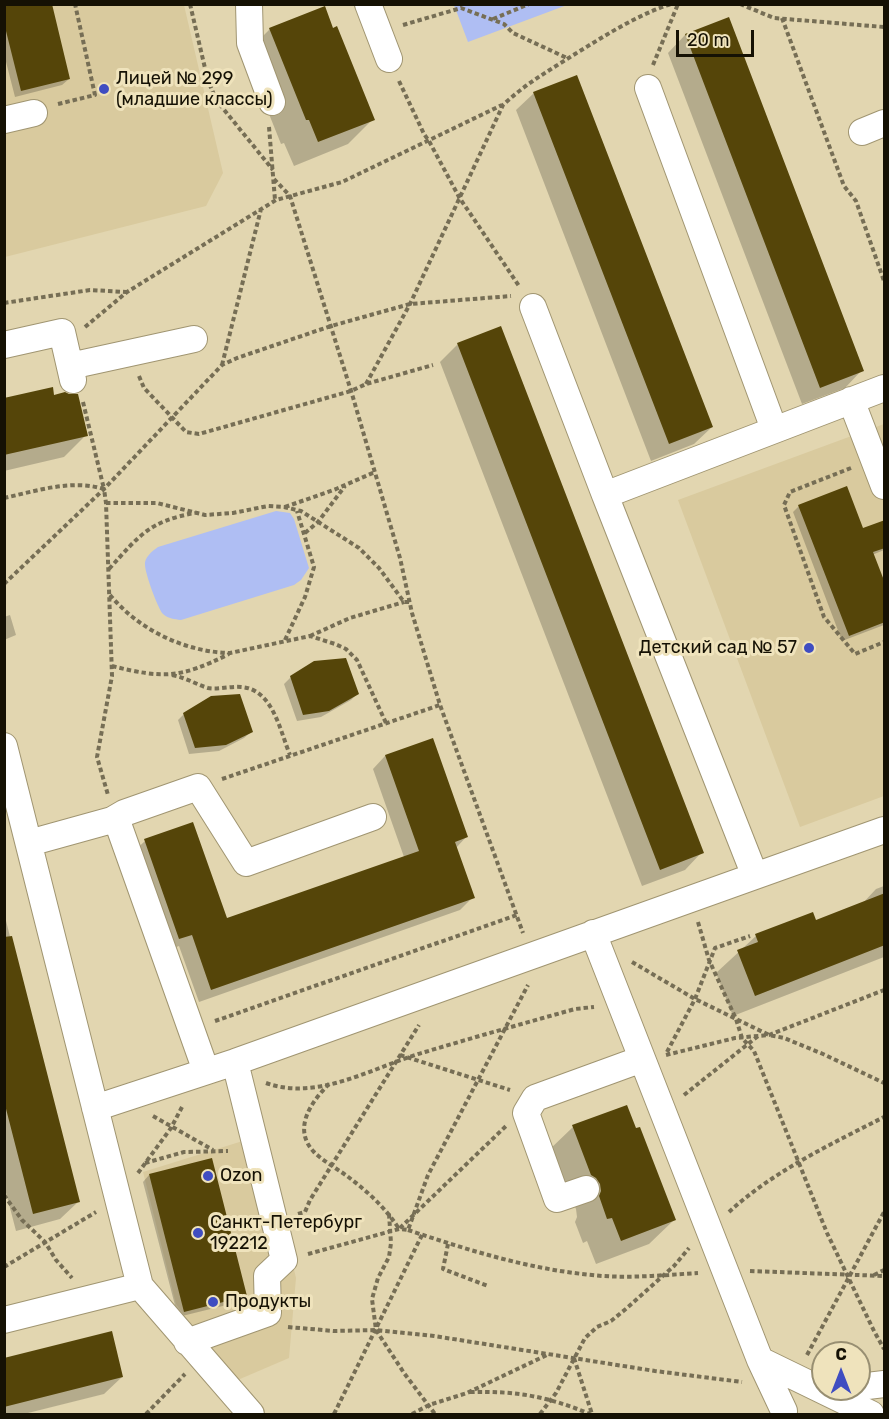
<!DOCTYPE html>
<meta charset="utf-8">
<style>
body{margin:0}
#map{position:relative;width:889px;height:1419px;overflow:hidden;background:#e2d6b0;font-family:Rubik,sans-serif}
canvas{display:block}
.frame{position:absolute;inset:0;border:6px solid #151104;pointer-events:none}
.north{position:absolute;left:811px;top:1341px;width:60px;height:60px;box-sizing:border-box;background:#efe3bc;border:2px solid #988f72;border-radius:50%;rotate:0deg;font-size:16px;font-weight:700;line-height:24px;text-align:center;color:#151104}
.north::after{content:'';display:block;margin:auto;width:21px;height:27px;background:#3f4dc1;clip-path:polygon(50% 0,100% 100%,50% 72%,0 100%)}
.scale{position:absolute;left:676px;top:30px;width:78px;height:27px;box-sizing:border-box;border:3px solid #151104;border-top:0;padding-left:8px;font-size:18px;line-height:21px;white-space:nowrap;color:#151104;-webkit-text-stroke:4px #efe3bc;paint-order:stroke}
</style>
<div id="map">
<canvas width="889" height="1419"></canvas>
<div class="frame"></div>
<div class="north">С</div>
<div class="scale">20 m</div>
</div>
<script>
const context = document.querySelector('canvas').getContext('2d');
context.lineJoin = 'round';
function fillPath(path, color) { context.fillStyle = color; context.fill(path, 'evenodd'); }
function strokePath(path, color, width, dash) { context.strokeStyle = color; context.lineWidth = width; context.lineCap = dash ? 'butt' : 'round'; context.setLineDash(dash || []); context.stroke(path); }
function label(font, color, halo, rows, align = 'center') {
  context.font = font + ' Rubik,sans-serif'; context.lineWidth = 6; context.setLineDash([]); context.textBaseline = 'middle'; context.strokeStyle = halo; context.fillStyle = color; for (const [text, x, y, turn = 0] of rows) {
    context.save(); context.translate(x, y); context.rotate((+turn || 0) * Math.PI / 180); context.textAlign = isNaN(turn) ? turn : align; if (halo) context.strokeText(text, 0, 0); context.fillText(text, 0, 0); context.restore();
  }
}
const built = new Path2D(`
 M 5,5 L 184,5 L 223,173 L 206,206 L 5,257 Z
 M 884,424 L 884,796 L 800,827 L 678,500 Z
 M 262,1135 L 296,1278 L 289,1358 L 233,1382 L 176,1304 L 143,1172 Z`);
const green = new Path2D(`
 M 454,5 L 567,5 L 468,42 Z
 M 276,511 L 290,513 L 294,519 L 309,568 L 301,580 L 294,585 L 181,620 C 174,619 169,619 163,614 C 158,609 145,573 145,565 C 144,558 152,551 158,547 Z`);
const shadow = new Path2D(`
 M 4,4 L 69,79 L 62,85 L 15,97 L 4,54 Z
 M 270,29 L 373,119 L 348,144 L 294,166 L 284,143 L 281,144 L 245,54 Z
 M 685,35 L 862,370 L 845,388 L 802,404 L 668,53 Z
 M 534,93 L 712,427 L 694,444 L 651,461 L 516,110 Z
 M 458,344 L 702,852 L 685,870 L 642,886 L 440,362 Z
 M 53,396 L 86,435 L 64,457 L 4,471 L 4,400 Z
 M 799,506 L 862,530 L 884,521 L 884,550 L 872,555 L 884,587 L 884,625 L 842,641 L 793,512 Z
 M 10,615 L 16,635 L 4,640 L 4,617 Z
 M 291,677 L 357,694 L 351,700 L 321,717 L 297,721 L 284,684 Z
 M 184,714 L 251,732 L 244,738 L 219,751 L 189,754 L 178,720 Z
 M 432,740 L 467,836 L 456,848 L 473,897 L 460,910 L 199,1002 L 179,946 L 166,951 L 132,853 L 145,841 L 226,920 L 404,857 L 373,769 L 385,756 Z
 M 884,886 L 884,957 L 733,1016 L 716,973 L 756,936 L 815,922 L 862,904 L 876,889 Z
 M 4,913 L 78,1202 L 60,1219 L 16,1231 L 4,1185 Z
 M 626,1107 L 674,1220 L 649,1244 L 596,1264 L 587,1241 L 583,1243 L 575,1222 L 577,1217 L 576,1209 L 548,1151 L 573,1127 Z
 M 149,1175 L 246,1295 L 239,1302 L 178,1317 L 143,1182 Z
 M 4,1360 L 122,1377 L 104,1394 L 24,1414 L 4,1414 Z`);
const building = new Path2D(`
 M 4,4 L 52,4 L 70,79 L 21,91 L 4,23 Z
 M 325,6 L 333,28 L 337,26 L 375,120 L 318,142 L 309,120 L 306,120 L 269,28 Z
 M 729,17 L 864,371 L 820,388 L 685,34 Z
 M 577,75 L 713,427 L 669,444 L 533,92 Z
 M 501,326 L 704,853 L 660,870 L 457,343 Z
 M 53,387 L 54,395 L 65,392 L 69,394 L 78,394 L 88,436 L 4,455 L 4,398 Z
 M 847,486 L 863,528 L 885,520 L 885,548 L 873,552 L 885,583 L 885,622 L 849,636 L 798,505 Z
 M 346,658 L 359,694 L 329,711 L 303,715 L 290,676 L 314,661 Z
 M 240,694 L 253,732 L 226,745 L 195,748 L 183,713 L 211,696 Z
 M 433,738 L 468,837 L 455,842 L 475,898 L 211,990 L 192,935 L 179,939 L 144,839 L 193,822 L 227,918 L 419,851 L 385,755 Z
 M 885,893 L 885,945 L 755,996 L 737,950 L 758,942 L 755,934 L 813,912 L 816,920 Z
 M 12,936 L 80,1202 L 33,1214 L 4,1101 L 4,937 Z
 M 627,1105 L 636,1128 L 640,1127 L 676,1220 L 621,1241 L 612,1218 L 607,1219 L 599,1196 L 601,1191 L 600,1184 L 596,1178 L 591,1175 L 572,1125 Z
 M 212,1158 L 247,1296 L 184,1312 L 149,1174 Z
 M 112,1331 L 123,1377 L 4,1407 L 4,1358 Z`);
const path = new Path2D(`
 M 190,4 L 208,81 L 217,101 L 273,170
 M 740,4 L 774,18 L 884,27
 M 782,18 L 844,186 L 856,201 L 884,281
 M 493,19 L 529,4
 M 403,25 L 461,8 L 504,24 L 513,33 L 567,58
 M 653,65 L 678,4
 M 399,81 L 424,134 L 429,141 L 459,197 L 519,286
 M 58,104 L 95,95 L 75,4
 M 269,127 L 275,200
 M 274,179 L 290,196 L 352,394 L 400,558 L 412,613 L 440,705 L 523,933
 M 4,303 L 90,290 L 126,292
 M 85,327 L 127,292 L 276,200 L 342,182 L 502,105
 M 222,365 L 261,209
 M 139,376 L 144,388 L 186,432 L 199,434 L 351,391 L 366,384 L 433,365
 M 366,384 L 410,304 L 503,105 C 525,84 550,70 575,54 C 606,35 637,15 671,4
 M 83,402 L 104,489
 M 851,468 L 790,492 L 784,505 L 824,617 L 855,654 L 884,642
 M 4,498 C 36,491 72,479 104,489 L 106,503 L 112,676 L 97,757 L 108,795
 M 106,503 L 157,503 L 205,515 L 233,513 L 268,506 L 284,507 L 301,511 L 359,548 L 379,568 L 404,602 L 409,602
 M 285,507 L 336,489 L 375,472
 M 305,533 L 318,522 L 345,486
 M 109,569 C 139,536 149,521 195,513
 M 4,584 L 104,489 L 222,365 L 237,358 L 331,326 L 410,304 L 511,296
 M 110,595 C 139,630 185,652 230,653 L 310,636 L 335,644 L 346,649 L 357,660 L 386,723
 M 310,636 L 350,618 L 404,602
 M 285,640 L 305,597 L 314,567 L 297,511
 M 112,666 C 164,679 181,678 229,654
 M 172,675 C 187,678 195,684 208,688 C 218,690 230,686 241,687 C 273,689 280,731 290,755
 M 222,779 L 440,705
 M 698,922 L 709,960 L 736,1019 L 742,1038 L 754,1051 L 827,1233 L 874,1331 L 884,1349
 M 632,962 L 695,999 L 769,1035 L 784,1038 L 823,1054 L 884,1083
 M 215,1021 L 517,915
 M 667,1052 L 695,999 L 715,948 L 750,936
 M 400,1055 L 510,1090
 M 666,1055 L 735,1038 L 769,1035 L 884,990
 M 266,1083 C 319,1102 375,1066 425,1052 C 475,1037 525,1023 575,1009 L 594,1007
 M 329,1084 C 311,1102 292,1129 314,1152 C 323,1161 336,1168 347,1176 C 367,1191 386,1208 399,1229 L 506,1126
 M 684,1095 L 758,1036
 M 153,1116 L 213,1150
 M 145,1163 L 184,1152 L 228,1151
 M 138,1173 L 171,1128 L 182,1107
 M 4,1195 L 22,1220 L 45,1242 L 56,1260 L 72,1278
 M 729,1212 C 772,1172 833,1143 884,1117
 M 298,1214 L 305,1212 L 310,1200 L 419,1025
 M 389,1214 L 391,1243 L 389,1257 L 378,1278 L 372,1299 L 376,1330 L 404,1373 L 435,1414
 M 408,1230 C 468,1250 528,1269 592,1275 C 627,1279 663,1275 698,1273
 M 448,1244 L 443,1269 L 488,1286
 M 308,1254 L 399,1229 L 408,1230 L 428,1175 L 528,985
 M 4,1267 L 96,1212
 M 750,1271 L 884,1276
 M 874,1275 L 884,1270
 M 288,1327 L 334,1331 L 376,1330 L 434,1336 L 655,1371 L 742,1382
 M 807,1355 L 884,1212
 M 574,1358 L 592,1414
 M 470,1392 C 517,1391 546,1396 590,1414
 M 146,1414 L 185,1374
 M 334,1414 L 422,1235
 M 412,1414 L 429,1405 L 467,1393 L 549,1354
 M 540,1414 L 556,1393 L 585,1338 L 597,1327 L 611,1321 L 627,1308 L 674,1266 L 689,1248`);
const minor = new Path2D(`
 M 249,4 L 250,43 L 272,102
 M 368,4 L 389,59
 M 648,88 L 774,429
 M 4,120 L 34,113
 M 862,132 L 884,123
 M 533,307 L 605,495
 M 4,345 L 62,332 L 73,380
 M 70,366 L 194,339
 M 851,400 L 884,486
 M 4,746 L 140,1286 L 251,1414
 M 116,818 L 206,1071
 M 29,843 L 112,820 L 124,813 L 198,787 L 246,863 L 373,817
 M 755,876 L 884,830
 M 593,933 L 760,1360 L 784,1411
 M 95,1108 L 235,1062 L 755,876 L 605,495 L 884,388
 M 586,1189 L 557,1199 L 526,1113 L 535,1098 L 642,1059
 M 4,1320 L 140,1286
 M 187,1342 L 268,1313 L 267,1276 L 284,1260 L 235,1062
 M 760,1360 L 871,1414
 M 859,1387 L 884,1384`);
const markers = [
 [104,89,6,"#3f4dc1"],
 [809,648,6,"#3f4dc1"],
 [208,1176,6,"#3f4dc1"],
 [198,1233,6,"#3f4dc1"],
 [213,1302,6,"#3f4dc1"]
];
const poiNames = [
 ["Лицей № 299",116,79],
 ["(младшие классы)",116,100],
 ["Детский сад № 57",797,648,"right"],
 ["Ozon",220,1176],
 ["Санкт-Петербург",210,1223],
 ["192212",210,1244],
 ["Продукты",225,1302]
];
fillPath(built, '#d9ca9e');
fillPath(green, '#afbef3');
fillPath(shadow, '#0003');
fillPath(building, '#554509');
strokePath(minor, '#a09571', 28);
strokePath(path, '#766e55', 4, [4.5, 3]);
strokePath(minor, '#fff', 26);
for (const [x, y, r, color] of markers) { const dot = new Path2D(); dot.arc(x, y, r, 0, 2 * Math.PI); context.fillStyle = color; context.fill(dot); strokePath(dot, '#efe3bc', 2); }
label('18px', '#151104', '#efe3bc', poiNames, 'left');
</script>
